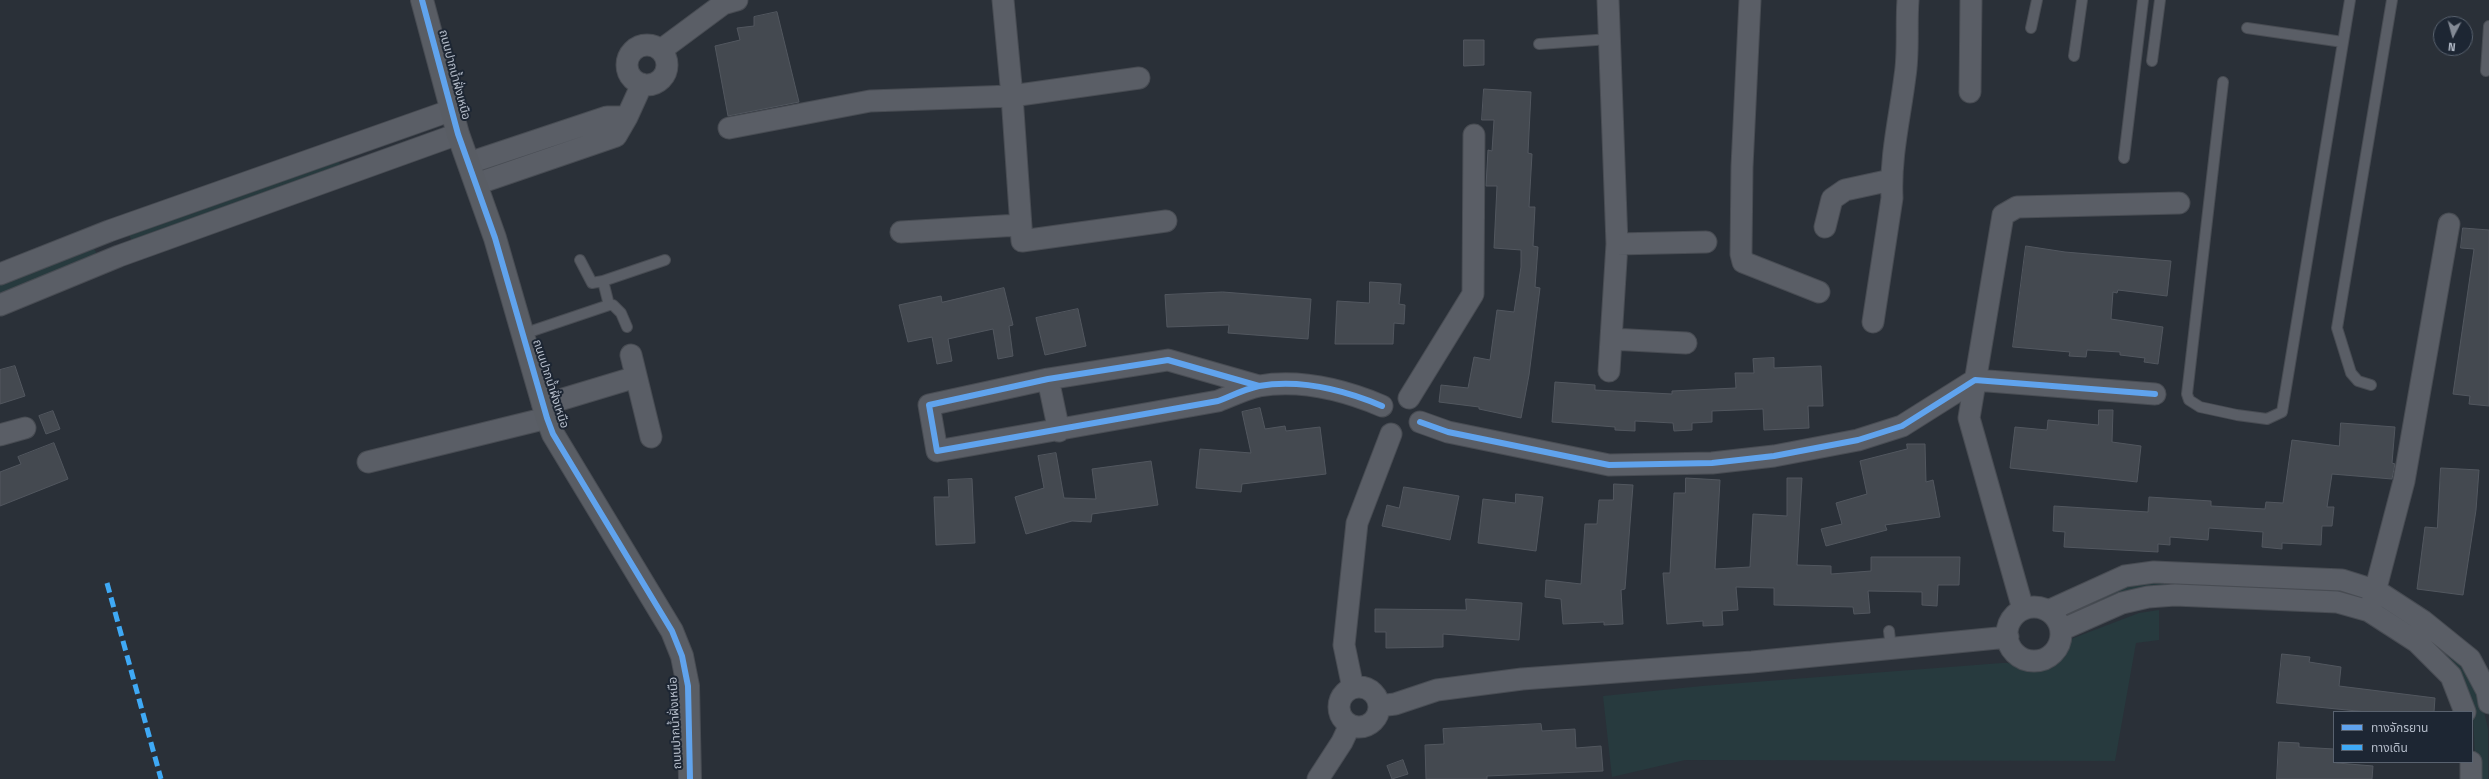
<!DOCTYPE html>
<meta charset="utf-8">
<style>
body{margin:0}
#map{position:relative;width:2489px;height:779px;overflow:hidden;background:#2a3038;font-family:"Titillium Web","Noto Sans Thai",sans-serif}
canvas{display:block}
.legend{position:absolute;left:2333px;top:711px;width:140px;height:52px;box-sizing:border-box;background:#1d2633;border:1px solid #59626f;margin:0;padding:5px 7px;list-style:none;font-size:12px;color:#b4bcc9}
.legend li{display:flex;align-items:center;gap:8px;height:20px}
.legend b{width:20px;border:1px solid #59626f}
.north{position:absolute;left:2433px;top:16px;width:40px;height:40px;box-sizing:border-box;background:#1d2633;border:1px solid #59626f;border-radius:50%;rotate:186deg;font-size:11px;font-weight:700;line-height:16px;text-align:center;color:#b4bcc9}
.north::after{content:'';display:block;margin:auto;width:14px;height:18px;background:#848b96;clip-path:polygon(50% 0,100% 100%,50% 72%,0 100%)}
</style>
<div id="map">
<canvas width="2489" height="779"></canvas>
<ul class="legend">
<li><b style="height:5px;background:#60a3ed"></b>ทางจักรยาน</li>
<li><b style="height:5px;background:#3fa9f5"></b>ทางเดิน</li>
</ul>
<div class="north">N</div>
</div>
<script>
const context = document.querySelector('canvas').getContext('2d');
context.lineJoin = 'round';
function fillPath(path, color) { context.fillStyle = color; context.fill(path, 'evenodd'); }
function strokePath(path, color, width, dash) { context.strokeStyle = color; context.lineWidth = width; context.lineCap = dash ? 'butt' : 'round'; context.setLineDash(dash || []); context.stroke(path); }
function label(font, color, halo, rows, align = 'center') {
  context.font = font + ' "Titillium Web","Noto Sans Thai",sans-serif'; context.lineWidth = 4; context.setLineDash([]); context.textBaseline = 'middle'; context.strokeStyle = halo; context.fillStyle = color; for (const [text, x, y, turn = 0] of rows) {
    context.save(); context.translate(x, y); context.rotate((+turn || 0) * Math.PI / 180); context.textAlign = isNaN(turn) ? turn : align; if (halo) context.strokeText(text, 0, 0); context.fillText(text, 0, 0); context.restore();
  }
}
const green = new Path2D(`
 M 337,156 L 342,170 L 134,245 L 127,231 Z
 M 91,243 L 99,258 L 0,299 L 0,281 Z
 M 2161,579 L 2353,590 L 2350,600 L 2177,589 L 2067,622 L 2063,612 L 2129,583 Z
 M 2392,606 L 2455,653 L 2481,698 L 2488,729 L 2488,779 L 2476,779 L 2473,713 L 2385,615 Z
 M 2159,610 L 2159,640 L 2136,643 L 2115,761 L 1685,760 L 1612,777 L 1603,696 L 1702,686 L 2002,663 C 2025,663 2039,671 2062,660 L 2071,639 L 2139,613 Z`);
const building = new Path2D(`
 M 777,12 L 799,102 L 728,116 L 715,46 L 740,40 L 737,28 L 754,26 L 754,17 Z
 M 1464,40 L 1484,40 L 1484,65 L 1464,66 Z
 M 1484,89 L 1531,92 L 1528,153 L 1532,154 L 1529,207 L 1535,207 L 1533,246 L 1538,247 L 1535,287 L 1540,288 L 1529,375 L 1521,418 L 1479,409 L 1479,407 L 1439,402 L 1441,385 L 1468,388 L 1474,357 L 1490,360 L 1497,310 L 1514,312 L 1521,267 L 1521,250 L 1494,248 L 1497,186 L 1486,186 L 1488,150 L 1492,151 L 1494,120 L 1482,120 Z
 M 2463,228 L 2489,230 L 2489,406 L 2469,404 L 2470,396 L 2453,394 L 2474,249 L 2461,248 Z
 M 2026,246 L 2065,252 L 2171,261 L 2167,296 L 2118,290 L 2117,293 L 2113,292 L 2111,319 L 2163,327 L 2158,364 L 2144,362 L 2145,358 L 2120,355 L 2120,352 L 2087,350 L 2086,357 L 2069,356 L 2070,352 L 2013,347 Z
 M 1370,282 L 1401,284 L 1399,304 L 1405,305 L 1404,324 L 1394,323 L 1393,344 L 1335,344 L 1337,301 L 1369,303 Z
 M 1004,288 L 1013,325 L 1009,326 L 1013,356 L 998,359 L 993,329 L 948,339 L 952,361 L 937,364 L 932,337 L 908,342 L 899,305 L 941,296 L 942,302 Z
 M 1223,292 L 1311,299 L 1308,339 L 1228,333 L 1229,325 L 1167,327 L 1165,295 Z
 M 1078,309 L 1086,346 L 1045,355 L 1036,318 Z
 M 1774,358 L 1774,368 L 1821,366 L 1823,406 L 1808,406 L 1809,428 L 1764,430 L 1763,409 L 1712,411 L 1712,422 L 1692,423 L 1692,430 L 1674,431 L 1673,423 L 1635,421 L 1635,431 L 1615,430 L 1615,427 L 1552,422 L 1555,382 L 1595,385 L 1595,390 L 1672,394 L 1672,391 L 1736,388 L 1735,373 L 1754,373 L 1753,359 Z
 M 15,366 L 25,396 L 0,404 L 0,370 Z
 M 1260,408 L 1265,429 L 1285,426 L 1286,431 L 1320,427 L 1326,474 L 1242,484 L 1241,492 L 1196,488 L 1200,449 L 1251,453 L 1242,412 Z
 M 2099,410 L 2113,410 L 2112,442 L 2141,446 L 2137,482 L 2010,468 L 2015,427 L 2047,430 L 2048,420 L 2098,425 Z
 M 53,411 L 60,429 L 46,434 L 39,416 Z
 M 2341,423 L 2395,427 L 2392,463 L 2395,464 L 2392,479 L 2332,474 L 2327,507 L 2334,507 L 2332,526 L 2322,526 L 2321,545 L 2282,543 L 2282,549 L 2262,547 L 2263,532 L 2209,528 L 2208,540 L 2170,537 L 2170,545 L 2158,544 L 2158,552 L 2064,547 L 2065,532 L 2053,531 L 2054,506 L 2148,512 L 2149,497 L 2211,501 L 2211,506 L 2265,509 L 2266,502 L 2283,503 L 2292,440 L 2339,446 Z
 M 54,443 L 68,479 L 0,506 L 0,472 L 21,464 L 18,457 Z
 M 1907,444 L 1925,444 L 1926,482 L 1933,480 L 1940,517 L 1885,525 L 1887,530 L 1826,546 L 1821,529 L 1842,524 L 1836,503 L 1867,494 L 1860,461 L 1907,449 Z
 M 1056,453 L 1064,498 L 1096,499 L 1092,469 L 1151,461 L 1158,505 L 1092,514 L 1091,522 L 1072,521 L 1026,534 L 1015,497 L 1044,488 L 1038,456 Z
 M 2441,468 L 2479,470 L 2476,510 L 2463,595 L 2417,589 L 2425,527 L 2437,528 Z
 M 1686,478 L 1720,480 L 1715,569 L 1750,567 L 1753,514 L 1787,516 L 1787,478 L 1802,478 L 1797,565 L 1831,566 L 1831,574 L 1871,571 L 1871,557 L 1960,557 L 1959,585 L 1938,585 L 1937,606 L 1922,605 L 1922,592 L 1868,591 L 1870,613 L 1854,614 L 1853,607 L 1774,605 L 1774,588 L 1736,587 L 1738,610 L 1722,611 L 1723,625 L 1703,626 L 1703,621 L 1667,624 L 1663,573 L 1670,573 L 1674,493 L 1685,493 Z
 M 972,479 L 975,543 L 936,545 L 934,497 L 949,497 L 948,480 Z
 M 1614,484 L 1633,485 L 1625,589 L 1621,590 L 1623,624 L 1604,625 L 1604,622 L 1563,624 L 1561,599 L 1545,597 L 1546,580 L 1581,584 L 1585,524 L 1597,524 L 1599,500 L 1613,500 Z
 M 1404,487 L 1459,496 L 1450,540 L 1382,526 L 1387,505 L 1399,508 Z
 M 1516,494 L 1543,497 L 1536,551 L 1478,543 L 1483,499 L 1515,503 Z
 M 1466,599 L 1522,603 L 1519,640 L 1443,634 L 1443,647 L 1386,648 L 1386,632 L 1375,632 L 1375,609 L 1466,610 Z
 M 2282,654 L 2310,657 L 2309,662 L 2341,667 L 2339,686 L 2435,698 L 2434,712 L 2367,712 L 2277,703 Z
 M 1541,724 L 1542,731 L 1575,729 L 1576,748 L 1601,746 L 1603,771 L 1487,776 L 1487,779 L 1426,779 L 1425,745 L 1444,744 L 1443,729 Z
 M 2279,742 L 2299,743 L 2299,747 L 2334,749 L 2334,762 L 2337,763 L 2373,766 L 2372,779 L 2277,779 Z
 M 1403,760 L 1408,774 L 1392,779 L 1387,766 Z`);
const lane = new Path2D(`
 M 2031,28 L 2037,0
 M 2247,28 L 2343,42
 M 1539,44 L 1610,39
 M 2074,56 L 2082,0
 M 2152,61 L 2160,0
 M 2486,71 L 2489,26
 M 2223,82 L 2187,394 L 2189,400 L 2200,407 L 2237,415 L 2267,419 L 2282,412 L 2350,0
 M 2124,158 L 2143,0
 M 580,260 L 592,283 L 603,281 L 609,305
 M 603,281 L 665,260
 M 523,334 L 609,305 L 613,305 L 621,313 L 627,327
 M 2371,385 L 2358,381 L 2351,373 L 2337,328 L 2392,0
 M 1889,631 L 1891,648`);
const street = new Path2D(`
 M 1003,0 L 1012,96 L 1139,78
 M 1608,0 L 1617,244 L 1609,371
 M 1750,0 L 1742,167 L 1741,254 L 1743,262 L 1819,292
 M627 65a20 20 0 1 1 40 0a20 20 0 1 1-40 0Z
 M 661,50 L 723,4 L 737,0
 M 1970,92 L 1971,0
 M 729,128 L 870,101 L 1012,96 L 1022,241 L 1166,221
 M 469,163 L 607,117 L 627,117
 M 476,184 L 616,136 L 627,117 L 642,84
 M 1825,227 L 1832,199 L 1845,190 L 1891,180
 M 901,232 L 1019,225
 M 1617,244 L 1706,242
 M 0,274 L 109,231 L 452,110
 M 0,305 L 119,256 L 458,134
 M 1873,322 L 1892,198 C 1890,156 1900,117 1905,76 C 1909,52 1906,25 1908,0
 M 1611,339 L 1686,343
 M 631,355 L 651,437
 M 1048,379 L 1059,431
 M 1259,386 L 1168,360 L 1048,379 L 929,405 L 937,451 L 1218,401 C 1231,396 1245,389 1259,386 C 1301,379 1344,390 1382,406
 M 1409,398 L 1473,294 L 1474,135
 M 543,405 L 636,377
 M 1420,422 L 1448,432 L 1609,465 L 1712,463 L 1774,456 L 1858,440 L 1902,426 L 1975,380 L 2155,394
 M 0,435 L 25,428
 M 368,462 L 547,418
 M 2372,603 L 2404,481 L 2449,224
 M2007 634a27 27 0 1 1 54 0a27 27 0 1 1-54 0Z
 M 2023,609 L 1969,418 L 2003,215 L 2017,207 L 2179,203
 M 2048,611 L 2125,576 L 2154,572 L 2342,580 L 2377,591 L 2423,621 L 2470,659 L 2487,691 L 2489,703
 M 2061,630 L 2122,603 L 2148,597 L 2175,595 L 2337,602 L 2369,611 L 2417,642 L 2451,676 L 2465,712
 M1339 707a20 20 0 1 1 40 0a20 20 0 1 1-40 0Z
 M 1353,688 L 1344,645 L 1357,523 L 1391,434
 M 1379,706 L 1395,704 L 1437,690 L 1522,679 L 1752,662 L 2008,637
 M 2471,762 L 2471,779
 M 1318,779 L 1342,742 L 1350,725`);
const secondary = new Path2D(`
 M 422,0 L 458,134 L 495,238 L 547,418 L 553,434 L 672,631 L 682,656 L 688,686 L 690,779`);
const quiet = new Path2D(`
 M 107,583 L 161,779`);
const cycleway = new Path2D(`
 M 422,0 L 458,134 L 495,238 L 547,418 L 553,434 L 672,631 L 682,656 L 688,686 L 690,779
 M 1259,386 L 1168,360 L 1048,379 L 929,405 L 937,451 L 1218,401 C 1231,396 1245,389 1259,386 C 1301,379 1344,390 1382,406
 M 1420,422 L 1448,432 L 1609,465 L 1712,463 L 1774,456 L 1858,440 L 1902,426 L 1975,380 L 2155,394`);
const streetNames = [
 ["ถนนปากน้ำฝั่งเหนือ",454,75,75],
 ["ถนนปากน้ำฝั่งเหนือ",550,384,72],
 ["ถนนปากน้ำฝั่งเหนือ",676,723,-93]
];
fillPath(green, '#273a3e');
fillPath(building, '#444950');
strokePath(building, '#52575f', 1);
strokePath(lane, '#484c53', 12);
strokePath(street, '#484c53', 23);
strokePath(secondary, '#484c53', 24);
strokePath(lane, '#5a5e66', 10);
strokePath(street, '#5a5e66', 21);
strokePath(secondary, '#595d64', 22);
strokePath(quiet, '#3fa9f5', 5, [10, 5]);
strokePath(cycleway, '#60a3ed', 6);
label('12px', '#b4bcc9', '#1d2633', streetNames);
</script>
